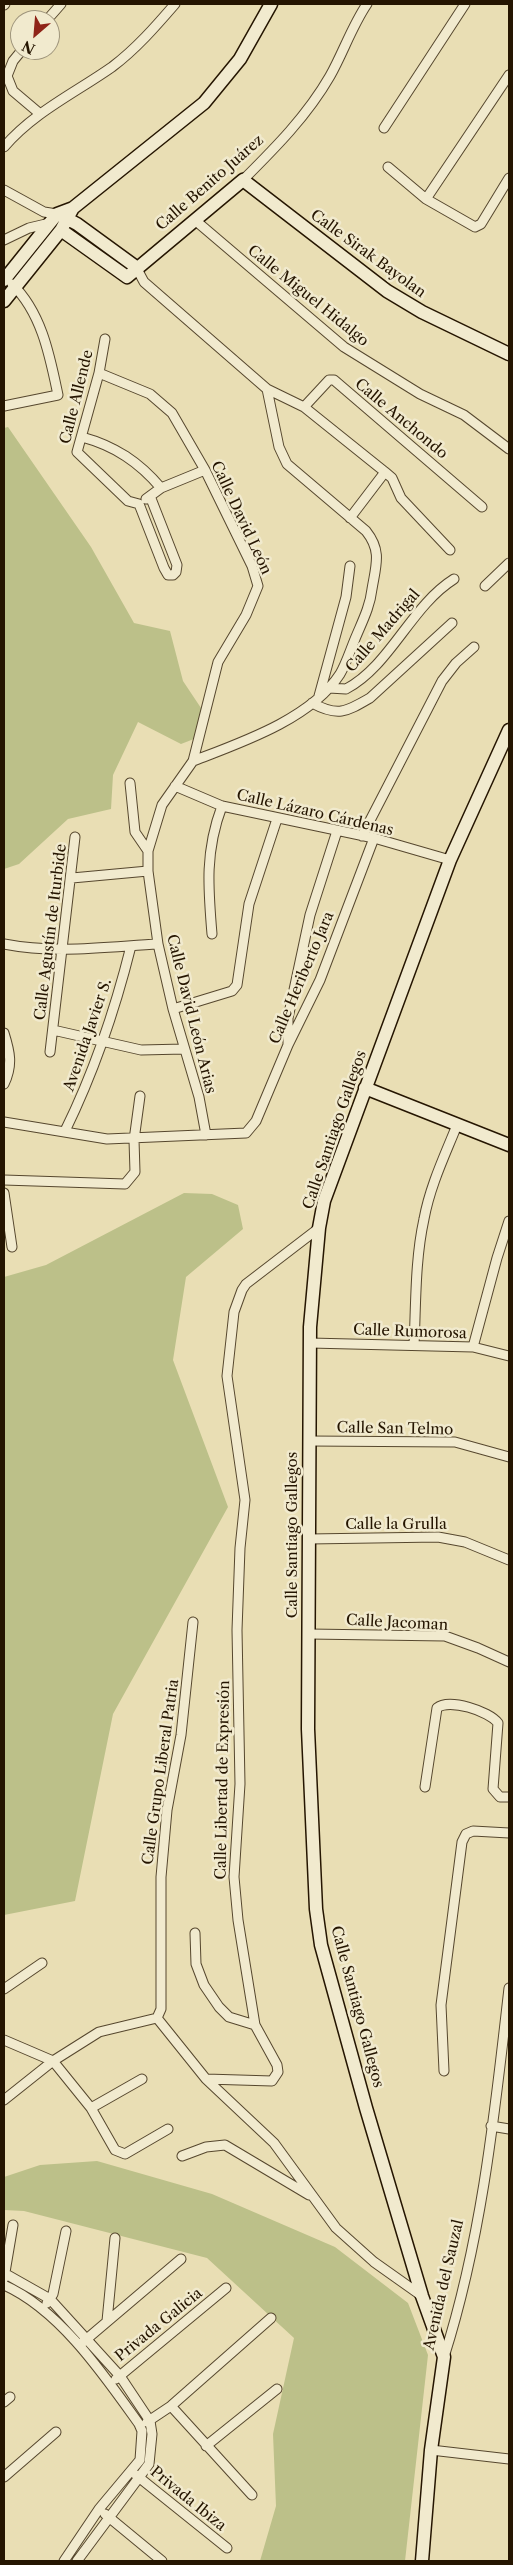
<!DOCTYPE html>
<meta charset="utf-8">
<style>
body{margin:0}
#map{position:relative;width:513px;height:2565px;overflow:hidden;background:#e9deb4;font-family:"Libre Caslon Text",serif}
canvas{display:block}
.frame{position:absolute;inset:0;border:5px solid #251501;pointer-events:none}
.north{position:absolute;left:10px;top:10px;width:50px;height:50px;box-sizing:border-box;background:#f1eace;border:1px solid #9f957c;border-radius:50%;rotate:207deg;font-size:14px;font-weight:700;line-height:20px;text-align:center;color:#251501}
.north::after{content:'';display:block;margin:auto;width:18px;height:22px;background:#8f2418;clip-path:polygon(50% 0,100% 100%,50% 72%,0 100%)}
</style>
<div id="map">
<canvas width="513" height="2565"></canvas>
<div class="frame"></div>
<div class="north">N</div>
</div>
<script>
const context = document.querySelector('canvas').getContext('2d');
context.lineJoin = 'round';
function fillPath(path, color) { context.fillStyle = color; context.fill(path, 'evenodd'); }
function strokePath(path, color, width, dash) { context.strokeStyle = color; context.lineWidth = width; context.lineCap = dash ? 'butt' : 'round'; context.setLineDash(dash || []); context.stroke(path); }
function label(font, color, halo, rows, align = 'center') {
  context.font = font + ' "Libre Caslon Text",serif'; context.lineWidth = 5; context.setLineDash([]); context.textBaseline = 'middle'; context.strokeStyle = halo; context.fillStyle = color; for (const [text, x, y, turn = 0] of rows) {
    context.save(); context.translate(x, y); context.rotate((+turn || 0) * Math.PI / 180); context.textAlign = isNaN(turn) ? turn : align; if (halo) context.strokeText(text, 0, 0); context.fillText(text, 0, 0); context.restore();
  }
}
const green = new Path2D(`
 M 8,427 L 91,547 L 134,623 L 170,631 L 183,681 L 205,714 L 199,737 L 181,744 L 138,722 L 113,775 L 111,809 L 68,819 L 19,864 L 4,869 L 4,428 Z
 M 184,1193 L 212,1194 L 238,1205 L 243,1229 L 186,1277 L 173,1360 L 228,1507 L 113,1714 L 75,1901 L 4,1915 L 4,1277 L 46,1265 Z
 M 97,2161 L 212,2194 L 335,2247 L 408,2303 L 428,2355 L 405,2561 L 260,2561 L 276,2506 L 273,2434 L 294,2338 L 207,2258 L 24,2211 L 4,2210 L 4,2177 L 40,2165 Z`);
const street = new Path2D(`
 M 4,5 L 5,4
 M 47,20 L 61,4
 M 22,50 L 13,61 L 7,76 L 13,91 L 39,113
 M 384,128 L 465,4
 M 4,147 C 34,112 75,93 112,67 C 136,49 156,26 175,4
 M 388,167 L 426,199 L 475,227 L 481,224 L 509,178
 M 243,180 C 275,148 307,116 330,76 C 343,53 352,26 367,4
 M 4,190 L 44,212 L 57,214
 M 426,199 L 509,75
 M 196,221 L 344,347 L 420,394 L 464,415 L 509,449
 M 4,240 L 29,228 L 50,223
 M 136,267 L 144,282 L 267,389 L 304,407 L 385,472 L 392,478 L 401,498 L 450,550
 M 105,339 L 99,373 L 77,452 L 128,501 L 139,504
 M 99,373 L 150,394 L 172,413 L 205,470 L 252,566 L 258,586 L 246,615 L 218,662 L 193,761 L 162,805 L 148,851 L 148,871 L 158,944 L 173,1009 L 199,1097 L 206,1135
 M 4,406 L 58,395 C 50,357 42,313 12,284
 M 304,407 L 329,380 L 334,380 L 482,507
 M 82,437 C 115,446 139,462 161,488
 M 146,499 L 161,488 L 205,470
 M 139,504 L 164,568 L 168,575 L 173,575 L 176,572 L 177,565 L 150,496
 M 350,518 L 385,472
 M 485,586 L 509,563
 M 329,688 L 346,689 C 390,666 411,606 454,579
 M 319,696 L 346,597 L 350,566
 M 312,703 C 338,717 346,712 370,698 L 452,623
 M 193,761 C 240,743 311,719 340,674 C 346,664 350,651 355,639 C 362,622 370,607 372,589 C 376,565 382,551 366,531 L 287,464 L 279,447 L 267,389
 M 130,783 L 135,832 L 148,851
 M 175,786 L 222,806 L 374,838 L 450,860
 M 362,836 L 442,681 L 456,663 L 474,647
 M 72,878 L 148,871
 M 212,934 C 208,887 205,851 222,806
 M 4,944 C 55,954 106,947 158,944
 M 173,1009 L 232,991 L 237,985 L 249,904 L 277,819
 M 53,1030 L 141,1050 L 184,1049
 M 4,1033 C 10,1052 13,1065 4,1084
 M 288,1045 L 288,1018 L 310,915 L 337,831
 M 50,1052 L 75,837
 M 4,1122 L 107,1139 L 246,1133 L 256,1121 L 288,1045 L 320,980 L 374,838
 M 65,1131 C 94,1072 115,1010 131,946
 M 4,1180 L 125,1184 L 135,1172 L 134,1140 L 140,1096
 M 4,1193 L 12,1247
 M 310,1343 L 473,1347 L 509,1356
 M 414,1345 C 416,1303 415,1260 424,1219 C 430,1186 445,1155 457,1125
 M 473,1347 L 497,1258 L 509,1221
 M 309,1441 L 455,1442 L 509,1457
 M 309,1539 L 438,1537 L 465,1542 L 509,1560
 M 309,1634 L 445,1636 L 478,1648 L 509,1662
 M 425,1787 L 437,1708 C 449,1698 489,1711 498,1723 L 493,1789 L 500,1797 L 509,1797
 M 195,1933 L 196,1964 L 204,1985 L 219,2007 L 229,2017 L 255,2025
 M 4,1989 L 42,1963
 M 157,2018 L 161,2009 L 161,1877 L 167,1810 L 181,1735 L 193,1622
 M 157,2018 L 206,2079 L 274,2143 L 336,2228 L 374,2262 L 422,2296
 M 4,2040 L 53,2061 L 91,2108 L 115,2150 L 125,2154 L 168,2129
 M 444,2071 L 441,2005 L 462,1842 L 466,1834 L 473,1831 L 509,1833
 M 206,2079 L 272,2081 L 278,2072 L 277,2065 L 255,2025 L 238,1920 L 234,1877 L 240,1784 L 237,1630 L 240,1548 L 245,1500 L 227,1376 L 234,1312 L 242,1290 L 246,1284 L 319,1228
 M 4,2100 L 53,2061 L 99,2032 L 157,2018
 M 91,2108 L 142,2079
 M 491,2126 L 509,2129
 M 182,2156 L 206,2147 L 225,2145 L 309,2195
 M 4,2273 L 50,2299 L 120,2376 L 150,2421 L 152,2434 L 149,2464 L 77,2561
 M 4,2278 L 13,2225
 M 4,2285 C 60,2310 104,2375 139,2424 L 142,2431 L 140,2460 L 99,2509 L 64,2561
 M 47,2303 L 53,2294 L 66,2231
 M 107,2321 L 115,2238
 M 82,2343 L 181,2259
 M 444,2357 C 482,2238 495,2111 509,1988
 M 116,2379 L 226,2288
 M 4,2402 L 10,2397
 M 171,2406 L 252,2495
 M 147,2422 L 171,2406 L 271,2318
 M 206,2446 L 277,2389
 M 431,2450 L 509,2459
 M 136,2475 L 227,2548
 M 4,2477 L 56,2432
 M 105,2514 L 162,2561`);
const secondary = new Path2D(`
 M 62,216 L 77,224 L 136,267
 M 61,230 L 127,277 L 243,180 L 387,291 L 422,312 L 509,354
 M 4,280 L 57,214 L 73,208 L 204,103 L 240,59 L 271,4
 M 4,301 L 61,230 L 73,208
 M 365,1088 L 509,1145
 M 422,2561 L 431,2450 L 444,2357 L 422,2296 L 366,2108 L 321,1945 L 316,1909 L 308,1729 L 310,1327 L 319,1228 L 324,1201 L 450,860 L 509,730`);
const streetNames = [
 ["Calle Benito Juárez",210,183,-41],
 ["Calle Sirak Bayolan",368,254,36],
 ["Calle Miguel Hidalgo",308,296,39],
 ["Calle Allende",77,397,-76],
 ["Calle Anchondo",401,419,40],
 ["Calle David León",241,518,65],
 ["Calle Madrigal",383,631,-49],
 ["Calle Lázaro Cárdenas",315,813,13],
 ["Calle Agustín de Iturbide",51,932,-83],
 ["Calle Heriberto Jara",302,978,-67],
 ["Calle David León Arias",191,1014,76],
 ["Avenida Javier S.",88,1035,-71],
 ["Calle Santiago Gallegos",335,1130,-71],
 ["Calle Rumorosa",410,1332,2],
 ["Calle San Telmo",395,1429,1],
 ["Calle la Grulla",396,1525],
 ["Calle Santiago Gallegos",293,1535,-90],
 ["Calle Jacoman",397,1623,3],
 ["Calle Grupo Liberal Patria",161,1772,-82],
 ["Calle Libertad de Expresión",223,1780,-89],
 ["Calle Santiago Gallegos",357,2007,75],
 ["Avenida del Sauzal",444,2285,-77],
 ["Privada Galicia",159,2325,-39],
 ["Privada Ibiza",188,2499,39]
];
fillPath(green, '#bcc089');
strokePath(street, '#56472e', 11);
strokePath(secondary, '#251501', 15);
strokePath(street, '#f1eace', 9);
strokePath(secondary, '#f1eace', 12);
label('15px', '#251501', '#f1eace', streetNames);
</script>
